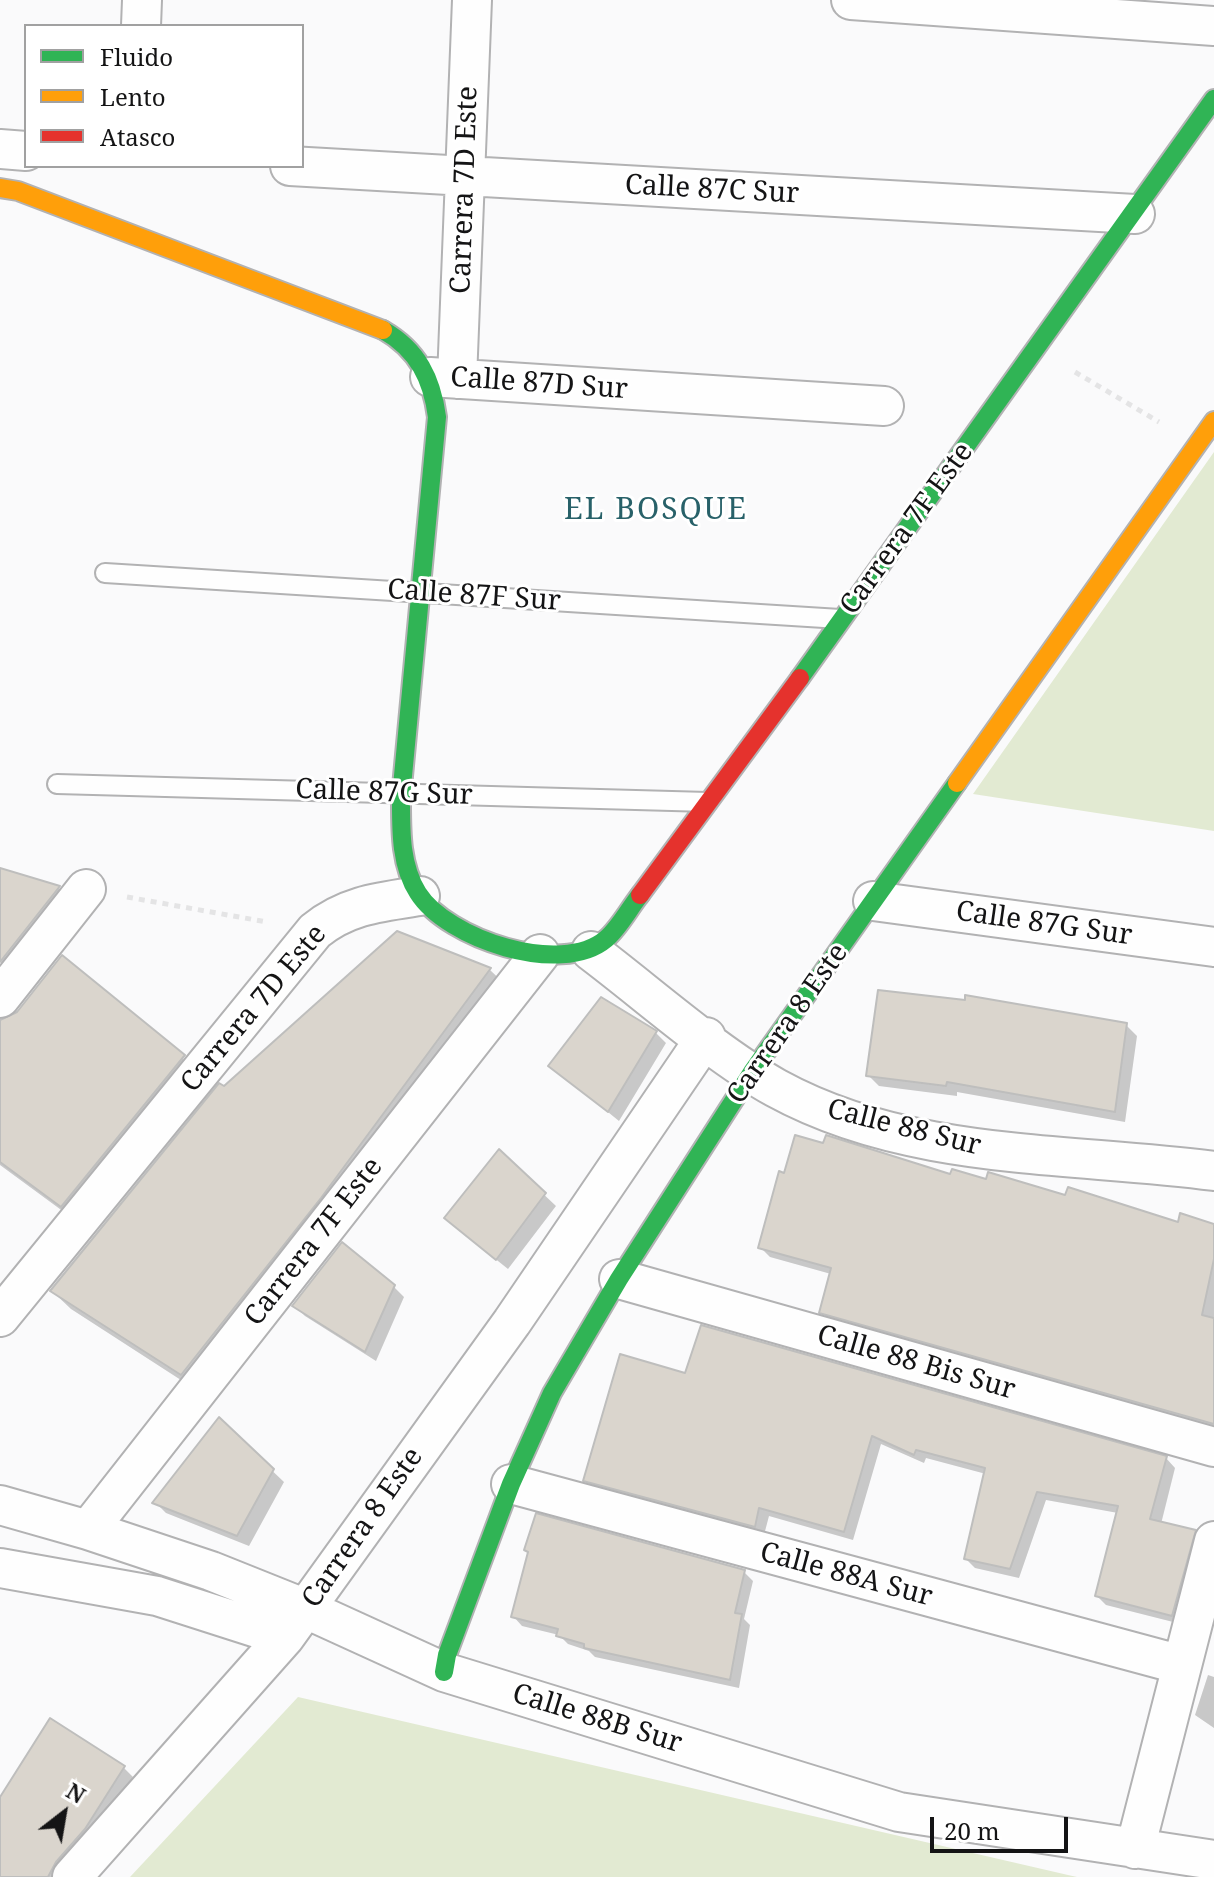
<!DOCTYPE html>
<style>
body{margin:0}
#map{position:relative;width:1214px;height:1877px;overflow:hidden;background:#fafafb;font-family:"Noto Serif",serif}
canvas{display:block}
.legend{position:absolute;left:24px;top:24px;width:280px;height:144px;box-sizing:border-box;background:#fff;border:2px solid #a1a1a1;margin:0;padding:10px 14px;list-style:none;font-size:24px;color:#141415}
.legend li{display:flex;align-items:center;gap:16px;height:40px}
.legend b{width:40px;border:2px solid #a1a1a1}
.north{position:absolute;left:24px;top:1773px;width:80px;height:80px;-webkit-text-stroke:6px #fff;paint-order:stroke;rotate:31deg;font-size:22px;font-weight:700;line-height:32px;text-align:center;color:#141415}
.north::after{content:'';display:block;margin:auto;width:28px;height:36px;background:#141415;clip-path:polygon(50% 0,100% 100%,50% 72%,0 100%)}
.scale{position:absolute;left:930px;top:1817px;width:138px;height:36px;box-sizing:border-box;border:4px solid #141415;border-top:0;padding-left:10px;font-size:24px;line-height:28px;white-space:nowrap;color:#141415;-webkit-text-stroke:6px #fff;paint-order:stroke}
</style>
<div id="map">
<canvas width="1214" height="1877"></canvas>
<ul class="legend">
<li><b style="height:10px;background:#30b455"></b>Fluido</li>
<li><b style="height:10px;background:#ff9f0a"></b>Lento</li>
<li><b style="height:10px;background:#e5322d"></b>Atasco</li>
</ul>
<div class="north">N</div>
<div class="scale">20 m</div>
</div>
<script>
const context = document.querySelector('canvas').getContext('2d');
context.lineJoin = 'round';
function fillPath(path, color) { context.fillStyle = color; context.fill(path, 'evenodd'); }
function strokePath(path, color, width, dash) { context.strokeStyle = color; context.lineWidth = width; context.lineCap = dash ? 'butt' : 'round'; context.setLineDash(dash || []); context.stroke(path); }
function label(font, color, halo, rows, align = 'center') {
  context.font = font + ' "Noto Serif",serif'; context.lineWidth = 6; context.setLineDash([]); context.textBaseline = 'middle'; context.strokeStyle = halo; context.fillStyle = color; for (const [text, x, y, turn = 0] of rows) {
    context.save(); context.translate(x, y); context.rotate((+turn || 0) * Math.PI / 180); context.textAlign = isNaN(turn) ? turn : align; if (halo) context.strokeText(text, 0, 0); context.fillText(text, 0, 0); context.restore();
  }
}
const green = new Path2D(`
 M 1214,452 L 1214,831 L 973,794 Z
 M 298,1697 L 1068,1875 L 1077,1877 L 130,1877 Z`);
const shadow = new Path2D(`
 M 0,870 L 59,888 L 69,898 L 12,971 L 0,962 Z
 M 397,934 L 490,970 L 509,988 L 201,1393 L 71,1309 L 52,1291 L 224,1089 Z
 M 62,958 L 204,1077 L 83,1226 L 0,1165 L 0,1021 L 18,1014 Z
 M 966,1003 L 1126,1025 L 1137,1036 L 1125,1122 L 957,1092 L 957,1096 L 879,1086 L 868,1075 Z
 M 655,1032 L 666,1043 L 619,1121 L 551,1066 Z
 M 499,1152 L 556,1206 L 508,1269 L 458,1229 Z
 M 951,1177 L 1067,1198 L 1180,1224 L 1214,1226 L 1214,1430 L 832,1322 L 822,1312 L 831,1274 L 770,1257 L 760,1247 Z
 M 393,1286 L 404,1297 L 376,1361 L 305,1316 L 295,1306 Z
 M 687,1376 L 1166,1458 L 1175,1468 L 1161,1524 L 1195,1532 L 1204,1542 L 1181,1624 L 1106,1605 L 1097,1596 L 1118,1513 L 1046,1500 L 1019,1578 L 975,1568 L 966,1559 L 986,1474 L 926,1458 L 924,1463 L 881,1444 L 853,1540 L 769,1516 L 764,1535 L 595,1490 L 585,1480 Z
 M 219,1420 L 284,1482 L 249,1546 L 166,1513 L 155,1502 Z
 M 744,1572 L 753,1581 L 744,1619 L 750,1625 L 739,1688 L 595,1657 L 589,1651 L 568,1644 L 559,1635 L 522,1626 L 513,1616 Z
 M 1208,1675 L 1214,1677 L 1214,1728 L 1195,1715 Z
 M 124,1768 L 133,1777 L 95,1838 L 60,1877 L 0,1877 L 0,1801 Z`);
const building = new Path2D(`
 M 0,868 L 60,886 L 0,962 Z
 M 397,931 L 491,968 L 321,1198 L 181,1375 L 50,1291 L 219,1083 L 224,1086 Z
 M 62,955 L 185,1055 L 61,1207 L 0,1162 L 0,1020 L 17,1012 Z
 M 878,990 L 965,1000 L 965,995 L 1127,1023 L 1115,1112 L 947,1082 L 946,1086 L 866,1076 Z
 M 601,997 L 657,1031 L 608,1112 L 548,1066 Z
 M 795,1135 L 823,1143 L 826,1135 L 950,1174 L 952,1169 L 986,1179 L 988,1172 L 1065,1195 L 1068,1187 L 1178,1222 L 1180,1213 L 1214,1224 L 1214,1259 L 1202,1315 L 1214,1318 L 1214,1424 L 819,1313 L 831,1268 L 758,1248 L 779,1171 L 784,1173 Z
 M 499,1149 L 546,1193 L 496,1260 L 444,1218 Z
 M 342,1242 L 395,1285 L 365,1352 L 292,1306 Z
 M 701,1325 L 1167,1456 L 1150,1519 L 1196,1530 L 1172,1616 L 1095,1596 L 1118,1506 L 1037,1492 L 1010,1569 L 964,1559 L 985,1468 L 916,1450 L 914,1455 L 872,1436 L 844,1532 L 759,1508 L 755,1527 L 583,1481 L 620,1354 L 685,1373 Z
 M 219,1417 L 274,1469 L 237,1536 L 152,1503 Z
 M 536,1513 L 745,1570 L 735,1613 L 742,1614 L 730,1680 L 584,1648 L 584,1644 L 556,1636 L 558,1629 L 511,1617 L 528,1552 L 524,1550 Z
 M 50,1718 L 125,1766 L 85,1829 L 56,1862 L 48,1877 L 0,1877 L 0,1797 Z`);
const path = new Path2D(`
 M 1075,372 L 1159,422
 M 127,897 L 267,922`);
const lane = new Path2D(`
 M 105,573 L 840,619
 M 57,784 L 708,802`);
const street = new Path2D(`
 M 851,0 L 1214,26
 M 141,26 L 142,0
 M 0,149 L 26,151
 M 290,166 L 1135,214
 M 430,377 L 884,406
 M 457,379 L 472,0
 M 873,901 L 1214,947
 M 591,951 C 648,994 715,1054 776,1088 C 909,1161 1068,1152 1214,1171
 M 0,998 L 86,889
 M 619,1279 L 1214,1447
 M 0,1317 L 315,931 C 347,905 380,902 420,896
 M 511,1484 L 1182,1665
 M 0,1505 L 88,1530 L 211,1571 L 306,1609 L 444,1672 L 899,1812 L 1214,1860
 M 88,1530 L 540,954
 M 0,1568 L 157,1596 L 285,1637
 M 1135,1849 L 1214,1541
 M 72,1877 L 285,1637 L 512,1322 L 706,1037`);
const fast = new Path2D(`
 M 383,330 C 418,350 432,379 437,417 L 401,797 C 401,829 400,865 418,893 C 447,939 561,977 606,939 C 619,928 629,909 640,895
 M 800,678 L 1214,99
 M 444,1672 L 447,1655 L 511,1484 L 552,1393 L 619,1279 L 752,1072 L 957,783`);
const slow = new Path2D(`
 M 0,188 L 18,191 L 383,330
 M 957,783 L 1214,421`);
const jam = new Path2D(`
 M 640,895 L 800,678`);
const streetNames = [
 ["Carrera 7D Este",465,190,-88],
 ["Calle 87C Sur",712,190,3],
 ["Calle 87D Sur",539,384,4],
 ["Carrera 7F Este",907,529,-54],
 ["Calle 87F Sur",474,596,4],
 ["Calle 87G Sur",384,793,2],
 ["Calle 87G Sur",1044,924,8],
 ["Carrera 7D Este",254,1009,-50],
 ["Carrera 8 Este",788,1024,-55],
 ["Calle 88 Sur",904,1128,14],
 ["Carrera 7F Este",314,1242,-52],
 ["Calle 88 Bis Sur",916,1363,16],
 ["Carrera 8 Este",363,1528,-55],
 ["Calle 88A Sur",846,1575,15],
 ["Calle 88B Sur",597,1719,17]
];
const neighbourhoodNames = [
 ["EL BOSQUE",656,510]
];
fillPath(green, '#e2ead2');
fillPath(shadow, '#0003');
fillPath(building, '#dad5cd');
strokePath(building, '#bebebd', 2);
strokePath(lane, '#b2b2b3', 22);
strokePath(street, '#b2b2b3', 42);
strokePath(fast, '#b2b2b3', 22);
strokePath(slow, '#b2b2b3', 22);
strokePath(jam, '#b2b2b3', 22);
strokePath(path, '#e4e4e5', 5, [6, 6]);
strokePath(lane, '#fefefe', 18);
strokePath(street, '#fefefe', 38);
strokePath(fast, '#30b455', 18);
strokePath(slow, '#ff9f0a', 18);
strokePath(jam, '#e5322d', 18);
label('28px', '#141415', '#fff', streetNames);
context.letterSpacing = '2px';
label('30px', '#286169', '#fff', neighbourhoodNames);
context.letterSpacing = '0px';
</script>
